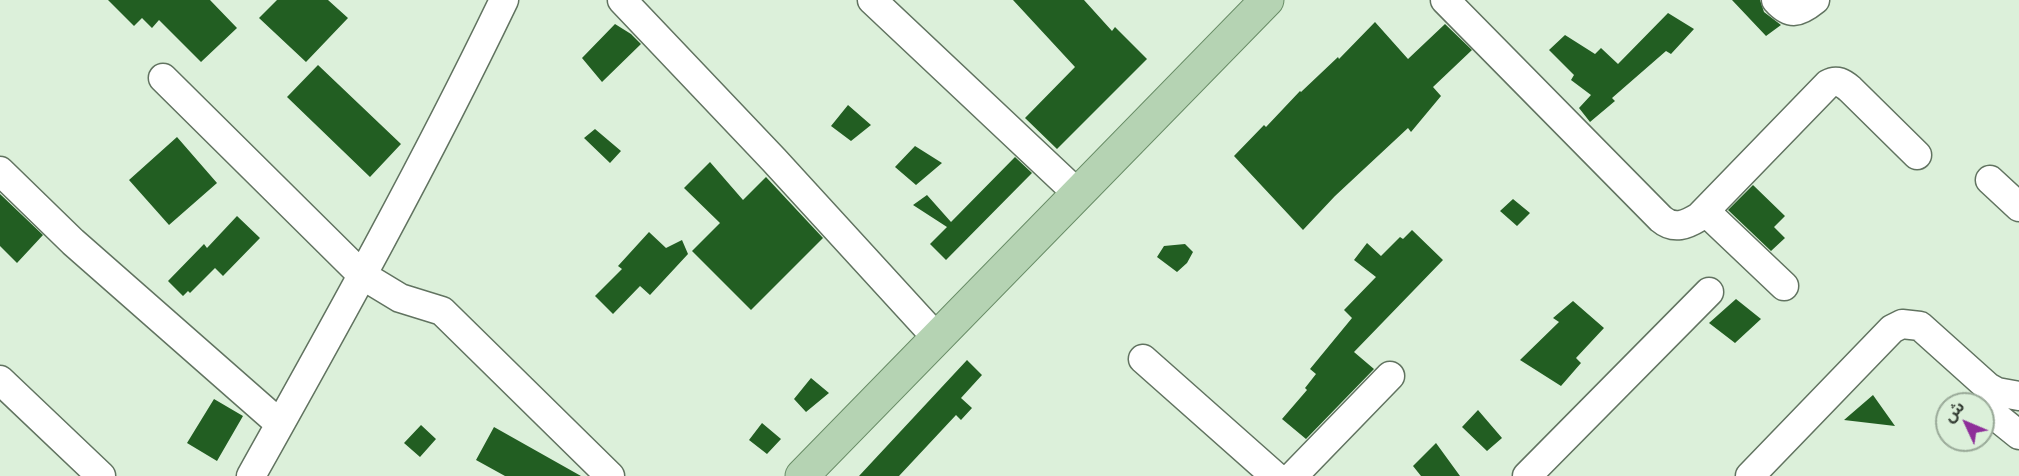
<!DOCTYPE html>
<meta charset="utf-8">
<style>
body{margin:0}
#map{position:relative;width:2019px;height:476px;overflow:hidden;background:#dcf0da;font-family:Quicksand,"Noto Sans Arabic",sans-serif}
canvas{display:block}
.north{position:absolute;left:1935px;top:392px;width:60px;height:60px;box-sizing:border-box;background:#dcf0da;border:2px solid #99a998;border-radius:50%;rotate:314deg;font-size:16px;font-weight:700;line-height:24px;text-align:center;color:#353e35}
.north::after{content:'';display:block;margin:auto;width:21px;height:27px;background:#8e2f99;clip-path:polygon(50% 0,100% 100%,50% 72%,0 100%)}
</style>
<div id="map">
<canvas width="2019" height="476"></canvas>
<div class="north">ش</div>
</div>
<script>
const context = document.querySelector('canvas').getContext('2d');
context.lineJoin = 'round';
function fillPath(path, color) { context.fillStyle = color; context.fill(path, 'evenodd'); }
function strokePath(path, color, width, dash) { context.strokeStyle = color; context.lineWidth = width; context.lineCap = dash ? 'butt' : 'round'; context.setLineDash(dash || []); context.stroke(path); }
const building = new Path2D(`
 M 108,0 L 210,0 L 237,28 L 201,62 L 159,20 L 152,28 L 142,18 L 134,26 Z
 M 277,0 L 328,0 L 348,18 L 306,62 L 259,18 Z
 M 1013,0 L 1084,0 L 1112,31 L 1115,27 L 1147,59 L 1057,149 L 1025,118 L 1075,67 Z
 M 1732,0 L 1760,0 L 1764,12 L 1781,25 L 1766,36 Z
 M 1668,13 L 1694,29 L 1671,54 L 1666,51 L 1612,98 L 1615,101 L 1590,122 L 1579,108 L 1591,95 L 1571,80 L 1574,75 L 1549,50 L 1565,35 L 1595,54 L 1601,48 L 1618,64 Z
 M 1375,22 L 1408,59 L 1445,24 L 1472,50 L 1433,87 L 1441,96 L 1411,132 L 1408,128 L 1335,196 L 1303,230 L 1234,156 L 1264,125 L 1266,127 L 1300,91 L 1301,92 L 1338,57 L 1339,59 Z
 M 615,24 L 631,34 L 641,44 L 602,82 L 582,58 Z
 M 318,65 L 401,144 L 370,177 L 287,97 Z
 M 848,105 L 871,125 L 851,141 L 831,126 Z
 M 595,129 L 621,151 L 610,163 L 584,138 Z
 M 177,137 L 217,183 L 169,225 L 129,180 Z
 M 915,146 L 942,163 L 916,185 L 895,167 Z
 M 1015,157 L 1032,173 L 946,260 L 930,244 L 947,227 L 913,205 L 927,195 L 951,222 Z
 M 710,162 L 743,200 L 766,177 L 823,238 L 751,310 L 692,251 L 720,223 L 684,188 Z
 M 1753,185 L 1785,216 L 1774,227 L 1785,238 L 1771,251 L 1728,210 Z
 M 0,194 L 43,235 L 17,263 L 0,246 Z
 M 1513,199 L 1530,213 L 1517,226 L 1500,211 Z
 M 237,216 L 260,238 L 223,276 L 215,268 L 190,293 L 188,291 L 183,296 L 168,281 L 204,244 L 207,248 Z
 M 1412,230 L 1443,260 L 1354,352 L 1374,369 L 1306,439 L 1282,419 L 1307,390 L 1305,388 L 1316,374 L 1310,369 L 1352,318 L 1344,310 L 1376,277 L 1354,260 L 1367,243 L 1381,256 L 1400,237 L 1403,239 Z
 M 649,232 L 666,248 L 682,240 L 688,254 L 650,295 L 640,286 L 613,314 L 595,296 L 622,269 L 618,266 Z
 M 1185,244 L 1193,252 L 1187,263 L 1177,272 L 1157,257 L 1164,246 Z
 M 1736,299 L 1761,319 L 1735,343 L 1709,323 Z
 M 1573,301 L 1604,328 L 1576,358 L 1581,363 L 1561,386 L 1520,360 L 1559,322 L 1553,318 Z
 M 967,360 L 982,375 L 961,398 L 972,408 L 961,420 L 956,415 L 899,476 L 859,476 Z
 M 811,378 L 829,393 L 806,412 L 794,399 Z
 M 1873,395 L 1895,426 L 1844,420 Z
 M 214,399 L 243,416 L 217,461 L 187,443 Z
 M 1478,410 L 1502,438 L 1487,451 L 1462,427 Z
 M 762,423 L 781,439 L 767,454 L 749,440 Z
 M 421,425 L 436,439 L 420,457 L 404,443 Z
 M 494,427 L 581,476 L 505,476 L 476,460 Z
 M 1436,443 L 1460,476 L 1421,476 L 1413,466 Z`);
const minor = new Path2D(`
 M 622,0 L 774,160 L 937,338
 M 872,0 L 1078,194
 M 1445,0 L 1661,219 C 1674,230 1686,225 1699,217 L 1828,84 C 1837,79 1843,83 1850,89 L 1917,155
 M 1776,0 C 1790,16 1799,13 1815,0
 M 163,78 L 362,275 L 400,298 L 442,311 L 610,476
 M 0,171 L 73,242 L 280,424
 M 1990,180 L 2019,207
 M 1705,211 L 1784,286
 M 1143,359 L 1275,476
 M 0,380 L 101,476
 M 1983,406 L 2019,435
 M 251,476 C 339,319 426,162 504,0
 M 1293,476 L 1390,376
 M 1527,476 L 1709,292
 M 1750,476 L 1892,329 L 1902,324 L 1920,326 L 1988,387 L 1997,392 L 2019,396`);
const major = new Path2D(`
 M 802,476 L 1267,0`);
fillPath(building, '#225e22');
strokePath(minor, '#617360', 31);
strokePath(major, '#688c66', 35);
strokePath(minor, '#fff', 28);
strokePath(major, '#b5d3b3', 33);
</script>
